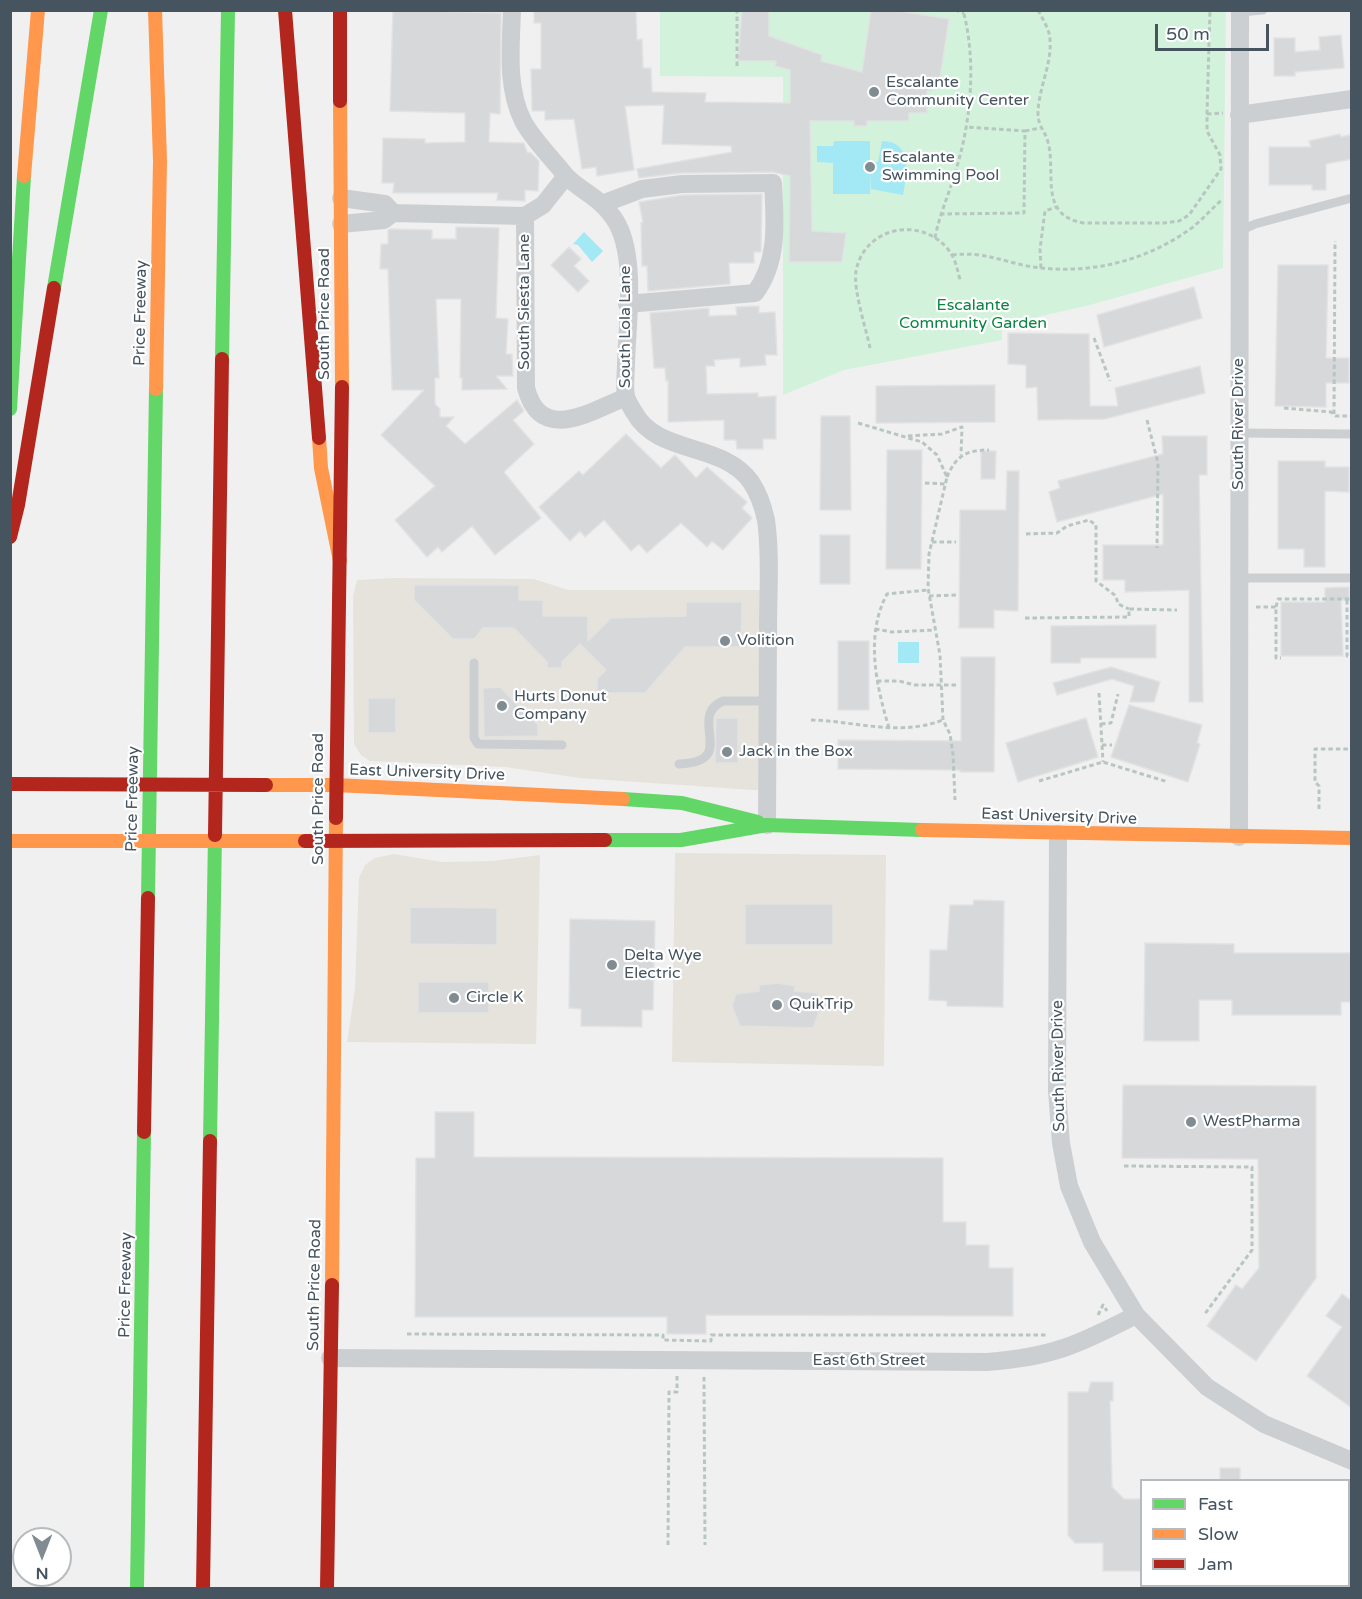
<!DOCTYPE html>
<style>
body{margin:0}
#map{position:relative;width:1362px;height:1599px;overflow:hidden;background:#f1f0f0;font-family:"Varela Round",sans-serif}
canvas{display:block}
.frame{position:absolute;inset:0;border:12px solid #45545f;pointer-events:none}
.legend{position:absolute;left:1140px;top:1479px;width:210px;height:108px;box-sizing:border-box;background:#fff;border:2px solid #b5bbbf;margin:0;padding:8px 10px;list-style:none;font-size:18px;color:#45545f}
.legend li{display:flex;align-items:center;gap:12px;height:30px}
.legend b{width:30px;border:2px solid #b5bbbf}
.north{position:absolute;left:12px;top:1527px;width:60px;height:60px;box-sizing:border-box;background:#fff;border:2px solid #b5bbbf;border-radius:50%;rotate:180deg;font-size:16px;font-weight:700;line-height:24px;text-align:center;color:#45545f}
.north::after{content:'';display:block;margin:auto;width:21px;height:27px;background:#818b92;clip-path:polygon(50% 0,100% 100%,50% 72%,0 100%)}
.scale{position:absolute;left:1155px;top:24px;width:114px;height:27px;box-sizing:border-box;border:3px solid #45545f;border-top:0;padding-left:8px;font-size:18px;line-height:21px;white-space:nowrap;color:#45545f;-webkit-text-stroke:4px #fff;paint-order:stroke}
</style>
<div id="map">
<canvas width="1362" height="1599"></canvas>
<div class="frame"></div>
<ul class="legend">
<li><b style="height:8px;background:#63d668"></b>Fast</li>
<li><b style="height:8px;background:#ff974d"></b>Slow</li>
<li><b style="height:8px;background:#b3261e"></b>Jam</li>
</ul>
<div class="north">N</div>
<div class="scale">50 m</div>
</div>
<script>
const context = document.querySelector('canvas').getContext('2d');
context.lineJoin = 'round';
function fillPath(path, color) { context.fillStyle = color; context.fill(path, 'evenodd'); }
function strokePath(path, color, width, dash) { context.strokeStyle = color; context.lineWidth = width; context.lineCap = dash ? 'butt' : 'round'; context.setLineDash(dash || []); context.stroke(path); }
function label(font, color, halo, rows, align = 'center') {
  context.font = font + ' "Varela Round",sans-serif'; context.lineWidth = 4.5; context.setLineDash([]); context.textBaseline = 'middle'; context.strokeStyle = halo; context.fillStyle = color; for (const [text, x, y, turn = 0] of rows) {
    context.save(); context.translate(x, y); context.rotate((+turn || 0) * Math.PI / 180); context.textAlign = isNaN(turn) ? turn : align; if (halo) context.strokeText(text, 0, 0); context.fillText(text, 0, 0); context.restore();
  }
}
const commercial = new Path2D(`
 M 393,578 L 534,579 L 568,590 L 768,590 L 767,791 L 580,778 L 505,767 L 370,761 L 361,755 L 354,744 L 353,596 L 357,580 Z
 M 675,853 L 886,855 L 884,1066 L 672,1062 Z
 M 394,854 L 442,862 L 493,861 L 540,855 L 536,1044 L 347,1042 L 355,989 L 359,878 L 365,865 L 375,858 Z`);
const green = new Path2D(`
 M 660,11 L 1226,11 L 1223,268 L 1086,306 L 1002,325 L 1002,340 L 844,370 L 783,395 L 783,77 L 660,76 Z`);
const water = new Path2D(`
 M 834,141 L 870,141 L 870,163 L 878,162 L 882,141 C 913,141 907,174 903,195 L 871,189 L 871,171 L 870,194 L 833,194 L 833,163 L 817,162 L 817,146 L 833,146 Z
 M 584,232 L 603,251 L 592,262 L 578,245 L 573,244 Z
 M 898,642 L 919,642 L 919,663 L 898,663 Z`);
const building = new Path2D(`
 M 393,10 L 501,13 L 500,114 L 490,113 L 489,142 L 524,143 L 527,152 L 531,153 L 539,161 L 538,191 L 525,190 L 525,201 L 497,200 L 498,193 L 393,193 L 394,183 L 382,183 L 383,138 L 425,139 L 425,143 L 465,142 L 465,113 L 390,111 Z
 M 636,10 L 637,40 L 642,39 L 643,68 L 651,68 L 652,92 L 706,93 L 705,102 L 790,103 L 790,70 L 775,66 L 776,61 L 738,61 L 742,10 L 769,10 L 769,36 L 822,55 L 821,61 L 862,72 L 871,10 L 893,10 L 949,19 L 940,78 L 932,77 L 932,91 L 927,91 L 927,113 L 909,113 L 909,121 L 867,121 L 867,126 L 854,126 L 854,121 L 810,121 L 812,231 L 846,233 L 842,262 L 789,262 L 790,176 L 773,172 L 682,173 L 639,178 L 637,169 L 732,152 L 731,146 L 662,144 L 664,105 L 625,106 L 634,170 L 597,176 L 596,167 L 582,169 L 574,119 L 545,120 L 545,111 L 532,111 L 531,69 L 541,69 L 541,23 L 534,23 L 534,11 Z
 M 1341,35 L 1344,68 L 1295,72 L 1295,76 L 1274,76 L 1274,38 L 1295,38 L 1295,52 L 1320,50 L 1319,37 Z
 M 1340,134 L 1341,137 L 1352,134 L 1352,159 L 1326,164 L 1326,190 L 1312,190 L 1312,185 L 1269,185 L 1269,147 L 1311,147 L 1309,141 Z
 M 762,194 L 761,252 L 754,252 L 754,263 L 729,263 L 730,284 L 648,291 L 647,266 L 642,266 L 641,223 L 643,222 L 639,202 L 683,195 Z
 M 456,227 L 499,228 L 496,318 L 508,319 L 506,354 L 512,354 L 513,376 L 496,376 L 507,389 L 462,390 L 462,378 L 460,378 L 461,299 L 436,299 L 439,378 L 435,378 L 435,404 L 440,409 L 440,417 L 454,417 L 446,426 L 465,444 L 517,400 L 524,411 L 513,420 L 534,444 L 504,472 L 541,518 L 495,555 L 472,526 L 442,552 L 438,547 L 427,557 L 395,520 L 435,486 L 381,435 L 424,390 L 392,390 L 388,269 L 380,269 L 381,244 L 388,244 L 388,230 L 391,229 L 432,230 L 432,239 L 456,239 Z
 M 569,247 L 581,259 L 574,266 L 589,281 L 578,292 L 551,265 Z
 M 1278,265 L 1328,265 L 1326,358 L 1349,358 L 1349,383 L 1326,383 L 1326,407 L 1275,406 Z
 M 1194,287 L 1202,318 L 1104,347 L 1097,315 Z
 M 759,306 L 759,313 L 775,312 L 777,355 L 765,355 L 766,365 L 740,367 L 740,358 L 714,360 L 715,366 L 706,366 L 707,394 L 758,393 L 758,397 L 776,396 L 776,439 L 763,439 L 763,449 L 737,449 L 736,440 L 724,440 L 724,420 L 668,422 L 668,380 L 666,381 L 665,368 L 654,368 L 650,313 L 709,308 L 709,316 L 737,315 L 736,307 Z
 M 1008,333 L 1089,334 L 1090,406 L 1118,406 L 1115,388 L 1200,366 L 1205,393 L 1105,419 L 1038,420 L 1037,387 L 1026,388 L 1026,365 L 1008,364 Z
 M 995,385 L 995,422 L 876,423 L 876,386 Z
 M 821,416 L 850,416 L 851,510 L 820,510 Z
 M 626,434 L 661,468 L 675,455 L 696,478 L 707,467 L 747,502 L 742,508 L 752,518 L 723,550 L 712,541 L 707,547 L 681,523 L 647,553 L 639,544 L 631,551 L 604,520 L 585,537 L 580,531 L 570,541 L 539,507 L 579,471 L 583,475 Z
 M 1162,436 L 1207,436 L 1207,475 L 1199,475 L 1203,702 L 1189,702 L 1189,590 L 1125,592 L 1125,580 L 1103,580 L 1103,545 L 1163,545 L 1163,494 L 1057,522 L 1049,492 L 1060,488 L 1058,481 L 1163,454 Z
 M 887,450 L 922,450 L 921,569 L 886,569 Z
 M 981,451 L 996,451 L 995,479 L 981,479 Z
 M 1278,461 L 1325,461 L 1325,467 L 1349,467 L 1349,492 L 1325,491 L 1325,567 L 1304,567 L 1304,549 L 1278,549 Z
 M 1007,471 L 1019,471 L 1018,611 L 994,610 L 994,628 L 959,628 L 960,510 L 1006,510 Z
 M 820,535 L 850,535 L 850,584 L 820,584 Z
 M 414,585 L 519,585 L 519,600 L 543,600 L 543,616 L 588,616 L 588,641 L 611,618 L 686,616 L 686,602 L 742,602 L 741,647 L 685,647 L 645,693 L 597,693 L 597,679 L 606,670 L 580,644 L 562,662 L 562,668 L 547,668 L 547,662 L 514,628 L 483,628 L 474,639 L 453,639 L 414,600 Z
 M 1349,587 L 1349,600 L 1341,600 L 1343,656 L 1281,656 L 1281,602 L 1325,602 L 1325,588 Z
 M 1156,625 L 1156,658 L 1081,658 L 1080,663 L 1051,663 L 1051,626 Z
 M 838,641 L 869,641 L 869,710 L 838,710 Z
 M 961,657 L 995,657 L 994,772 L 960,772 L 960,770 L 838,769 L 838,740 L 961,741 Z
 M 1111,667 L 1160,682 L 1154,702 L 1130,702 L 1134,686 L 1112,679 L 1057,695 L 1053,683 Z
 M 500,687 L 538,725 L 538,736 L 484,737 L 483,688 Z
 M 368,698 L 396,698 L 396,733 L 368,733 Z
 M 1129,705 L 1202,725 L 1197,743 L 1200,744 L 1188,782 L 1111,757 Z
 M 716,718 L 738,718 L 738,763 L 715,763 Z
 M 1086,718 L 1098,757 L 1018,782 L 1006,743 Z
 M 974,900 L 1004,901 L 1003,1007 L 947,1006 L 947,1001 L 929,1000 L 930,950 L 947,950 L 950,905 L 973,905 Z
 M 745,904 L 833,904 L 833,945 L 745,945 Z
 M 410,907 L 497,908 L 497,945 L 410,944 Z
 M 570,919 L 655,921 L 653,1010 L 642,1010 L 642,1027 L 581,1026 L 581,1009 L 569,1008 Z
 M 1145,943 L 1234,944 L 1234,953 L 1352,953 L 1352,1002 L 1341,1002 L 1341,1015 L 1232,1015 L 1232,1000 L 1199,1000 L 1199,1041 L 1144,1041 Z
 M 418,982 L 489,982 L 489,1013 L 418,1013 Z
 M 778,983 L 795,986 L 794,991 L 817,993 L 821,1007 L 813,1028 L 740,1026 L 732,1006 L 736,994 L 759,991 L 759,985 Z
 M 1123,1085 L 1316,1086 L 1316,1278 L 1256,1361 L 1207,1326 L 1236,1285 L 1242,1289 L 1259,1268 L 1258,1159 L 1122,1158 Z
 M 435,1112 L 474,1112 L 474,1157 L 943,1158 L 943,1222 L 966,1222 L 966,1245 L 989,1245 L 989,1268 L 1013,1268 L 1013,1316 L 706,1315 L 706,1334 L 667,1334 L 667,1317 L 415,1317 L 416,1158 L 435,1158 Z
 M 1342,1294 L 1352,1301 L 1352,1408 L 1307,1376 L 1342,1327 L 1326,1316 Z
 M 1091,1382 L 1113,1382 L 1113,1401 L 1110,1401 L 1112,1487 L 1124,1499 L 1142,1499 L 1142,1571 L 1103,1571 L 1103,1543 L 1075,1543 L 1068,1535 L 1068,1392 L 1088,1392 Z
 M 1220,1468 L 1240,1468 L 1240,1480 L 1220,1480 Z`);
const path = new Path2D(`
 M 955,10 L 964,13
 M 1038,10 C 1043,20 1050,30 1050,40 C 1052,65 1038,89 1038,114 C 1038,125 1044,130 1047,139 C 1058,170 1036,215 1084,223 L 1164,223 L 1179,221 L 1189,215 L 1221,169 L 1220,155 L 1207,131 L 1207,114 L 1210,10
 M 737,66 L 737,10
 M 1207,114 L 1223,113
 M 1025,131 L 1040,128
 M 940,214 L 1024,213 L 1025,131 L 966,127
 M 935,238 C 939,216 948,197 954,176 C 971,125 977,62 963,10
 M 952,255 C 984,251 1003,262 1033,267 C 1090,275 1147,261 1193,227 C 1204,218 1213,207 1223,199
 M 1041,268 L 1040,249 L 1045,211 L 1056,207
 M 1094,338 L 1110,381
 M 870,348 C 866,328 853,290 856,271 C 864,228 918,216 946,247 C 955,256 957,268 960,280
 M 1284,408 L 1331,412 L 1336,416 L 1352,416
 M 1334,414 L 1335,241
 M 1147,420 L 1158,463 L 1157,548
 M 858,423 L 922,442 L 937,455 L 947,477 L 929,554 L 928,588 L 940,655 L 943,720 L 950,734 L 953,754 L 955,800
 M 908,436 L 942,434 L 962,427 L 961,455
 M 947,477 C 956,456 966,450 989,450
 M 925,483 L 946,484
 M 1026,534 L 1057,533 L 1067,526 L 1089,520 L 1096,525 L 1096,581 L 1116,596 L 1118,604 L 1129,609
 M 932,542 L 956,542
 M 929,596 L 957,595
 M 1347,600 L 1347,656 L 1352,656
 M 1256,607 L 1276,607 L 1276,658 L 1281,658
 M 1276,607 L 1278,599 L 1352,599
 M 1025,618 L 1129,617 L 1129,609 L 1177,610
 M 875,629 L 892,632 L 935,630
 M 877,681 L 899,681 L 915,685 L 959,685
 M 1099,693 L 1103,762
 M 811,720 C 855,721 899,737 943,720
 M 1101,724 L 1111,723 L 1118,694
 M 889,728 C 876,685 865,635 887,594 L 928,590
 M 1102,745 L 1112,745
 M 1039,781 L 1103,762 L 1168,782
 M 1319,809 L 1319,786 L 1315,782 L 1315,749 L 1352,749
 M 1124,1166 L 1252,1167 L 1252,1250 L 1204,1315
 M 1098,1315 L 1103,1305 L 1107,1311
 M 407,1334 L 663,1335 L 663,1340 L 711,1341 L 711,1335 L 1046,1335
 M 704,1377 L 705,1545
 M 668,1545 L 669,1392 L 677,1392 L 677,1374`);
const lane = new Path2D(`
 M 1240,12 L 1263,10
 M 1240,231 L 1255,224 L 1352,198
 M 1239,433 L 1352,434
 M 1239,578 L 1352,578
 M 474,663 L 474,738 L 478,744 L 562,745
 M 679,764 C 740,762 686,717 723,701 L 768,701`);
const street = new Path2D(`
 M 512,10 C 511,47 506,87 523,121 C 533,140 552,158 566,176 L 543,205 L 525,216 L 526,388 C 541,444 589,412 626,397
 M 1239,115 L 1352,99
 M 566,176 C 582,192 598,196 613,217 C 638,251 627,323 626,364 C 626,374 624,386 626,396 C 627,401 631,407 634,412 C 658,456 722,441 751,482 C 759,494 763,506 766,520 C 771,555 768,594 768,629 C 768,694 767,759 767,825
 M 341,198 L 385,204 L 393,213 L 384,220 L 341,224
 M 602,204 L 642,189 L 682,184 L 773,183 C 775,221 779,261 755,293 L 627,304
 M 393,213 L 525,216
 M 1058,834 L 1057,1091 L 1061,1143 L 1069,1186 L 1092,1242 L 1136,1315 L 1207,1387 L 1264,1424 L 1352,1461
 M 1239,837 L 1240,10
 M 330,1358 L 987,1362 C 1052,1357 1078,1345 1136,1315`);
const fast = new Path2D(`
 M 54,288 L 101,10
 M 222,359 L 228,10
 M 10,409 L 24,176
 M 623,799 L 682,803 L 758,822
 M 605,840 L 681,840 L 767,825 L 922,830
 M 148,898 L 156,389
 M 210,1141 L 215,835
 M 137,1588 L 144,1132`);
const slow = new Path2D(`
 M 155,10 L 160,161 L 156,389
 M 340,101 L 342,387
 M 24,176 L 38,10
 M 319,438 L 321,468 L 340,561
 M 266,785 L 335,785 L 623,799
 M 922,830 L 1352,838
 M 10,841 L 305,841
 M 332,1285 L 336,818`);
const jam = new Path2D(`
 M 285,10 L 319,438
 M 340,10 L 340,101
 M 10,537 L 18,505 L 54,288
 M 10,784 L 266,785
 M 336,818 L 342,387
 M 215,835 L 222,359
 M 305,841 L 605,840
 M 144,1132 L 148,898
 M 203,1588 L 210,1141
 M 327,1588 L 332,1285`);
const markers = [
 [874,92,6,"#818b92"],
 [870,167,6,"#818b92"],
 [725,641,6,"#818b92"],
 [502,706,6,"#818b92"],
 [727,752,6,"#818b92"],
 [612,965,6,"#818b92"],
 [454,998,6,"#818b92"],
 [777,1005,6,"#818b92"],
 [1191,1122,6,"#818b92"]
];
const poiNames = [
 ["Escalante",886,83],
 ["Community Center",886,101],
 ["Escalante",882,158],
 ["Swimming Pool",882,176],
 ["Volition",737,641],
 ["Hurts Donut",514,697],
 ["Company",514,715],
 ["Jack in the Box",739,752],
 ["Delta Wye",624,956],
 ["Electric",624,974],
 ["Circle K",466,998],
 ["QuikTrip",789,1005],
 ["WestPharma",1203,1122]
];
const streetNames = [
 ["South Siesta Lane",525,302,-90],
 ["Price Freeway",141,313,-89],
 ["South Price Road",325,314,-90],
 ["South Lola Lane",626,327,-90],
 ["South River Drive",1239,424,-90],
 ["East University Drive",427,773,2],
 ["Price Freeway",133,799,-89],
 ["South Price Road",319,799,-90],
 ["East University Drive",1059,817,2],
 ["South River Drive",1059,1066,-91],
 ["Price Freeway",126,1285,-89],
 ["South Price Road",315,1285,-89],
 ["East 6th Street",869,1361]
];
const parkNames = [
 ["Escalante",973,306],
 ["Community Garden",973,324]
];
fillPath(commercial, '#e6e3dd');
fillPath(green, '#d2f2dc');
fillPath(water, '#a2e8f5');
fillPath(building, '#d7d8da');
strokePath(building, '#e2e2e3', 1.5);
strokePath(path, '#b8c6c1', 3, [4.5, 3]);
strokePath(lane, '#cccfd1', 9);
strokePath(street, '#cccfd1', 18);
strokePath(fast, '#63d668', 14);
strokePath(slow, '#ff974d', 14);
strokePath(jam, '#b3261e', 14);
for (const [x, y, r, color] of markers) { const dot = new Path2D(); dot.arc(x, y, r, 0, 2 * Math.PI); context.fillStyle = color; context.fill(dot); strokePath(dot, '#fff', 2); }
label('16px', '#45545f', '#fff', poiNames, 'left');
label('16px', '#45545f', '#fff', streetNames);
label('16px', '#0c8441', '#fff', parkNames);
</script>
